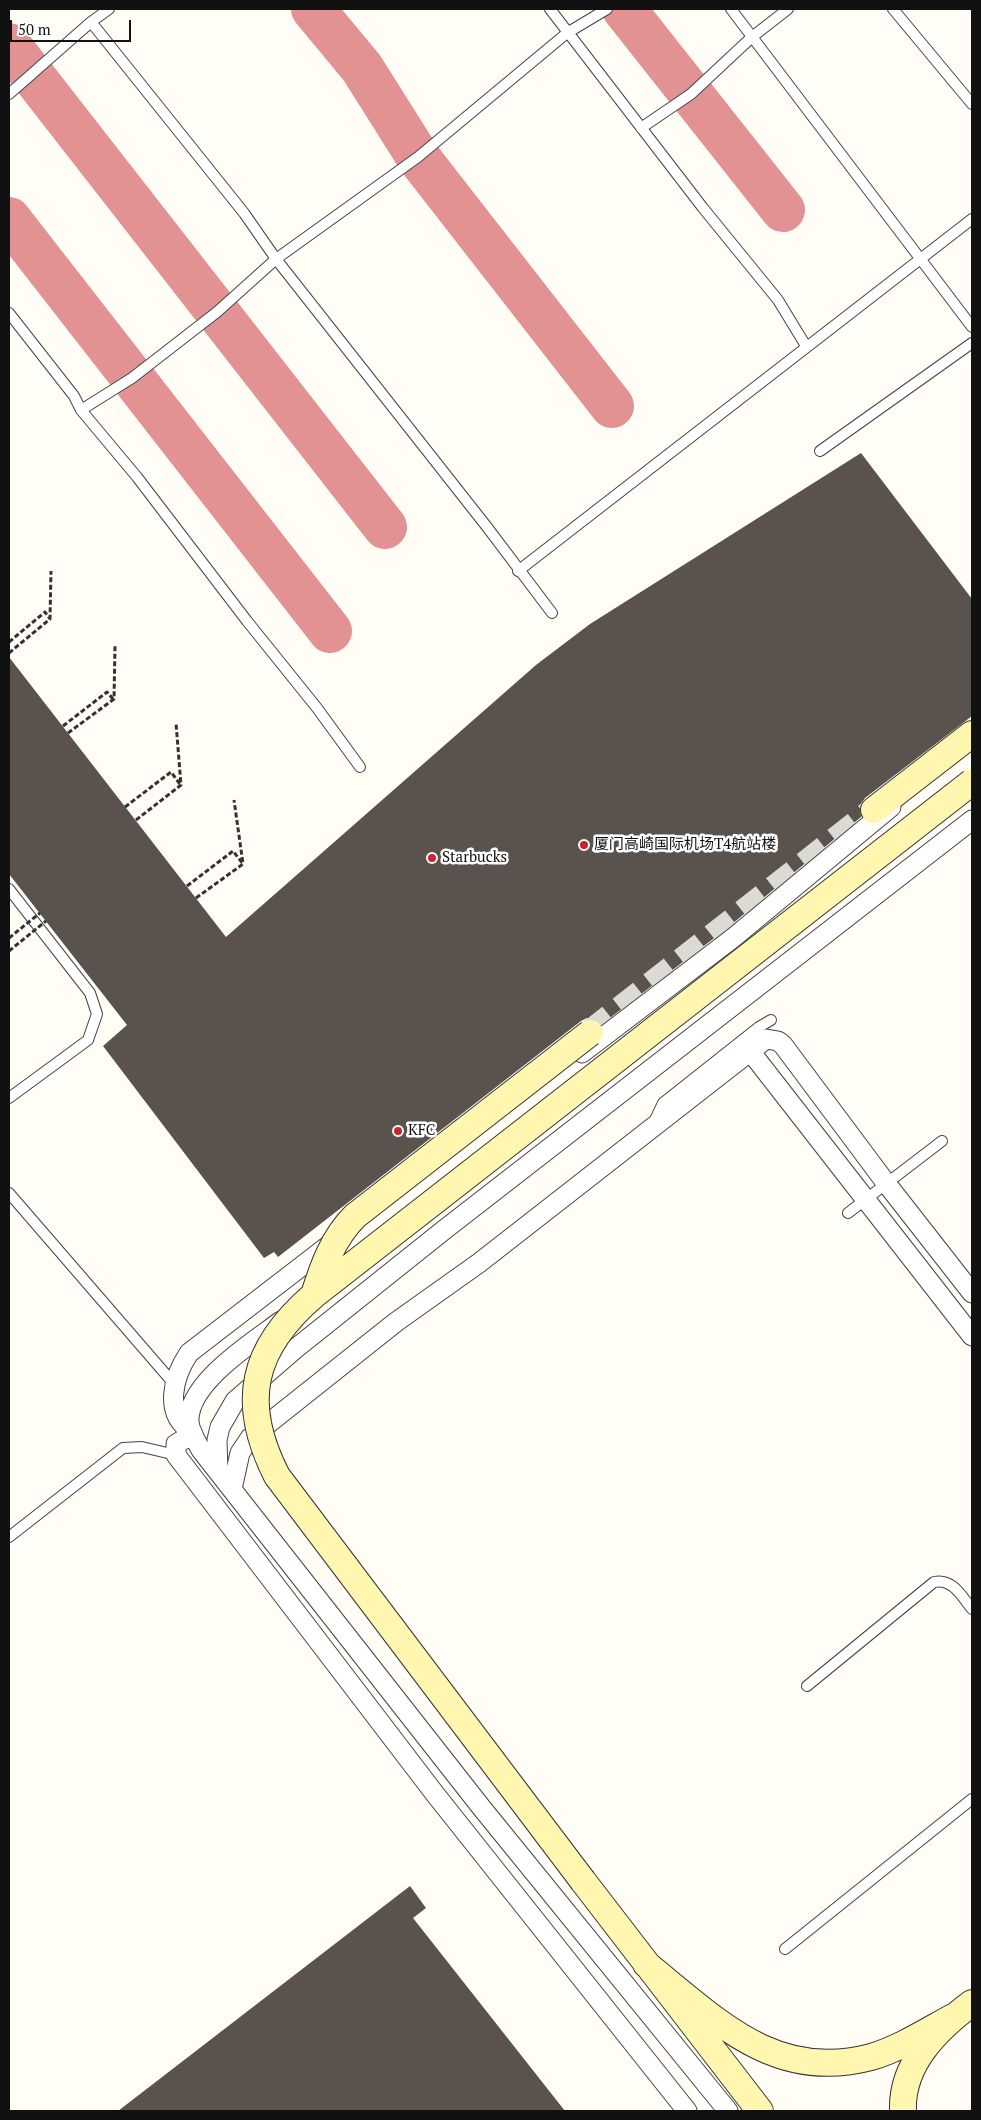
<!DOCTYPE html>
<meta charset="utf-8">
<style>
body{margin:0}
#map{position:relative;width:981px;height:2120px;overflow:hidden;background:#fffdf5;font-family:"PT Serif",serif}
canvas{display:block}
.frame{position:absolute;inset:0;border:10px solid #111;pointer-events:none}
.scale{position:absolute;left:10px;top:20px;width:121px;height:22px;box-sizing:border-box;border:2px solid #111;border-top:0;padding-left:6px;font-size:15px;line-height:18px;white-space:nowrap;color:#111;-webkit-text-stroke:4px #fff;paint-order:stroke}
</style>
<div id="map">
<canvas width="981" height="2120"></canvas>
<div class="frame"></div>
<div class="scale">50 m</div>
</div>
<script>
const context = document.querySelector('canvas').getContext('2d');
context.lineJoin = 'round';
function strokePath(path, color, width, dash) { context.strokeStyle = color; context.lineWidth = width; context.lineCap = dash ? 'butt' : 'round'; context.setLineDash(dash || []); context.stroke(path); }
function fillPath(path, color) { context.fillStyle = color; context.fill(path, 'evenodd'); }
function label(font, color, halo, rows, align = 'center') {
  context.font = font + ' "PT Serif","Noto Sans SC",serif'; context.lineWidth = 5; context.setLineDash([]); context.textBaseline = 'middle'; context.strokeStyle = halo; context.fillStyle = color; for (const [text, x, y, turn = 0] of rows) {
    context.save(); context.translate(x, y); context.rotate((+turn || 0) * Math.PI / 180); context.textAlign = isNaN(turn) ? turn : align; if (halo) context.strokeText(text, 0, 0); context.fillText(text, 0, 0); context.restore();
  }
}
const taxiway = new Path2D(`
 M 313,9 L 362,68 L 418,157 L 612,406
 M 624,9 L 783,210
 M 9,45 L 385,527
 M 9,219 L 330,631`);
const building = new Path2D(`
 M 861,453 L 972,599 L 972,716 L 865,798 L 860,805 L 861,817 L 726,929 L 602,1024 L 595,1019 L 587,1018 L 581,1021 L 278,1257 L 274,1252 L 264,1258 L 103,1046 L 127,1025 L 9,874 L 9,657 L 226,937 L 536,665 L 590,624 Z
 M 410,1886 L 426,1908 L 413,1918 L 565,2111 L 118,2111 Z`);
const secondaryTunnel = new Path2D(`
 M 590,1033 L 874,810`);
const path = new Path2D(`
 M 9,642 L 45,612 L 50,619
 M 9,653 L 50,619 L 51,571
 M 63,726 L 107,692 L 113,699
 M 68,733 L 114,699 L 115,646
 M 125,807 L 171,772 L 180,784
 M 136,820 L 181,785 L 176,723
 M 187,886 L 233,851 L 243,864
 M 196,898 L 243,864 L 234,800`);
const lane = new Path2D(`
 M 550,9 L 703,208 L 778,300 L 806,346
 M 731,9 L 972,327
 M 893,9 L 972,104
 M 91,22 L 244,213 L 276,259 L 487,527 L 552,613
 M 9,94 L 91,22 L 109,9
 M 641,128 L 691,94 L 752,37 L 788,9
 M 9,313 L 74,396 L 81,410 L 137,477 L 247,621 L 317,708 L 360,767
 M 81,410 L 132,378 L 217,312 L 276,259 L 418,157 L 567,33 L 607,9
 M 820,451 L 972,343
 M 518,571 L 972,219
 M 9,889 L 90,993 L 97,1014 L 88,1040 L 9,1098
 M 653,1124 L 663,1103 L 759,1027 L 771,1020
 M 9,1193 L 175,1385
 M 848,1213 L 942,1141
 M 9,1537 L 123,1448 L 142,1447 L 176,1455
 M 807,1686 L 934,1582 C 953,1578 962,1597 972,1609
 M 785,1949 L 972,1799`);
const street = new Path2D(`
 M 750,1051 L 972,1336
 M 582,1053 L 733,938 L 891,807
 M 281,1321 C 253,1342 187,1383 189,1422 C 190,1432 196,1441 201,1450 L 481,1807 L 728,2111
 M 192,1432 C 163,1414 173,1377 189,1353 L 333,1242
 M 193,1434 L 176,1444 L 176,1455 L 435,1794 L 687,2111
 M 218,1470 L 217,1440 L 220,1427 L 235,1401 L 295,1349 L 444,1230 L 972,820
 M 232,1489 L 240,1453 L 250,1438 L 396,1322 L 479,1263 L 766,1039 L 778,1041 L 783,1045 L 886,1183 L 972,1293`);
const secondary = new Path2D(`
 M 874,810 L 972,734
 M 583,1881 L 760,2111
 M 646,1964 C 715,2019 774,2083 871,2057 C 899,2049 927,2031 953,2017
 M 903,2111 C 901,2064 937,2029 972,2003`);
const pathBridge = new Path2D(`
 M 9,938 L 40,913
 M 9,951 L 46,921`);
const secondaryBridge = new Path2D(`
 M 314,1295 C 323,1266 333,1238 355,1216 L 590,1033
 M 583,1881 L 277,1476 C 239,1402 252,1348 314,1295 L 972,782`);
const markers = [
 [584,845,5,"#c4262e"],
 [432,858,5,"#c4262e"],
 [398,1131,5,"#c4262e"]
];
const poiNames = [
 ["厦门高崎国际机场T4航站楼",594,845],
 ["Starbucks",442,858],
 ["KFC",408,1131]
];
strokePath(taxiway, '#e29292', 44);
fillPath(building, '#5a524d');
strokePath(secondaryTunnel, '#dbdad3', 26, [26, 13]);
strokePath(lane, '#444', 12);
strokePath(street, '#444', 21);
strokePath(secondary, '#333', 28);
strokePath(path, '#333', 3, [5, 2.5]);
strokePath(lane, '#fff', 10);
strokePath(street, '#fff', 19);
strokePath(secondary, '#fff6b0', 26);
strokePath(secondaryBridge, '#333', 28, []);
strokePath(pathBridge, '#333', 3, [5, 2.5]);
strokePath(secondaryBridge, '#fff6b0', 26);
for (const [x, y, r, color] of markers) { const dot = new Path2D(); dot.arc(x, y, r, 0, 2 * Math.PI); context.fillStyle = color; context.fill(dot); strokePath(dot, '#fff', 2); }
label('15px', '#111', '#fff', poiNames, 'left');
</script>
